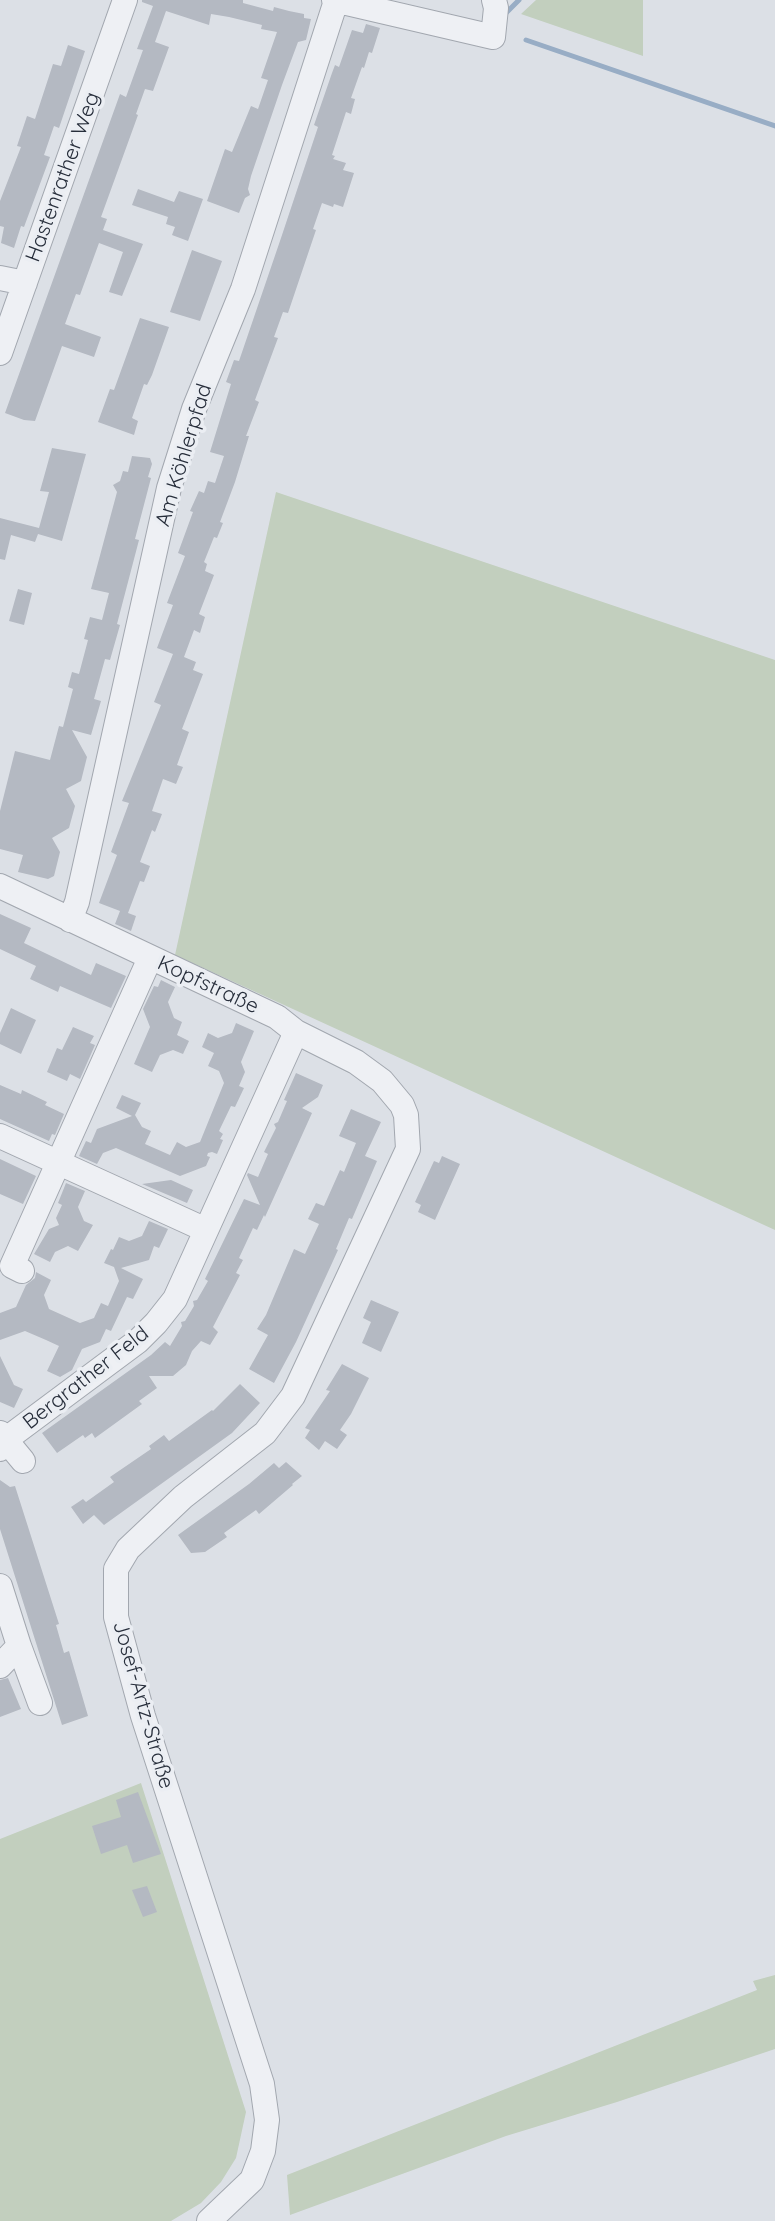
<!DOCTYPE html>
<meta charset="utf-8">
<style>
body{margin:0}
canvas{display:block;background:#dce0e6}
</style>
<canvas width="775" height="2221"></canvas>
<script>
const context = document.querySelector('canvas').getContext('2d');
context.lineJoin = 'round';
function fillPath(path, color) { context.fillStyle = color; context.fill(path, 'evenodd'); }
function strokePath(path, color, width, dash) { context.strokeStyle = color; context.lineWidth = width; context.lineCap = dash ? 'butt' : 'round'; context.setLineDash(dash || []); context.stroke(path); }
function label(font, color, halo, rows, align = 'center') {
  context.font = font + ' Quicksand,sans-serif'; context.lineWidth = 7; context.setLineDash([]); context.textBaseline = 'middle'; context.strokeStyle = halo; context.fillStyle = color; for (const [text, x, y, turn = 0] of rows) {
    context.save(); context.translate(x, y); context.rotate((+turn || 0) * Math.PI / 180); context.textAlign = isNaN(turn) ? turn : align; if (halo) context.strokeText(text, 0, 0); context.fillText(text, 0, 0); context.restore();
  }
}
const green = new Path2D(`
 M 536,0 L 643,0 L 643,56 L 521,14 Z
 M 276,492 L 775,660 L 775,1230 L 175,955 Z
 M 141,1783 L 246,2112 L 236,2158 L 221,2182 L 201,2203 L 171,2221 L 0,2221 L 0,1839 Z
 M 775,1975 L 775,2049 L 617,2102 L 506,2136 L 290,2215 L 287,2175 L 757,1990 L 753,1981 Z`);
const stream = new Path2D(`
 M 506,13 L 519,0
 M 526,40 L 775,126`);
const building = new Path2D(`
 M 142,0 L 243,0 L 243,3 L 273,11 L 274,7 L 289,11 L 304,14 L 304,18 L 311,19 L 306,40 L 298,42 L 282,85 L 251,176 L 248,189 L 250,195 L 245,198 L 239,213 L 207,201 L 225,149 L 232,152 L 251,106 L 258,109 L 268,80 L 261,78 L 277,32 L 261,29 L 262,25 L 229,17 L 211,14 L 209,25 L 166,11 L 155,42 L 169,47 L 153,91 L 145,89 L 136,114 L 138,115 L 101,217 L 107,219 L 103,230 L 143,244 L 122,296 L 109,292 L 123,252 L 99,243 L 80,295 L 76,294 L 65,324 L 101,337 L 94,357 L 62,346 L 35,421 L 24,420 L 5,413 L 120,94 L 126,97 L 143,50 L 137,49 L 153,6 L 142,2 Z
 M 366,24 L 380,28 L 372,53 L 369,52 L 364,68 L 362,67 L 351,98 L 355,99 L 351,114 L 346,112 L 332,155 L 335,156 L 333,159 L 346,163 L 343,170 L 354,173 L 343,207 L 334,204 L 333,207 L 322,203 L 313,229 L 316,230 L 288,313 L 283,312 L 274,337 L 278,338 L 255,400 L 259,402 L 246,436 L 249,436 L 235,482 L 220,522 L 223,523 L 217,538 L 214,537 L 204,562 L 207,564 L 205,571 L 214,575 L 199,614 L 205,617 L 200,633 L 194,630 L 184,657 L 196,662 L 193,670 L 203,674 L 182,729 L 189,732 L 177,765 L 183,767 L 176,784 L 163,779 L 152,811 L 162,814 L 155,832 L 152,830 L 140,862 L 150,866 L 144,882 L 140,881 L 128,913 L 136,916 L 131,931 L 115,924 L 120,911 L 99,903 L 117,855 L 111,852 L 129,803 L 122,801 L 161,705 L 154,702 L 173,654 L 157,648 L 173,605 L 167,603 L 185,556 L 178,553 L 193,512 L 190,511 L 199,491 L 204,493 L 208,481 L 215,483 L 224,456 L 210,452 L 231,384 L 226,382 L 234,360 L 239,361 L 281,238 L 318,127 L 314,125 L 332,73 L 335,65 L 339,67 L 352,30 L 363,33 Z
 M 68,45 L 85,51 L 59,128 L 54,126 L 44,155 L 50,157 L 24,227 L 21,226 L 14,248 L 1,243 L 4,227 L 0,226 L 0,201 L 21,147 L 17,146 L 27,116 L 35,119 L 53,64 L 61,66 Z
 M 138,189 L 174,202 L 179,191 L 203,199 L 188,241 L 172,235 L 175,227 L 166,224 L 168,217 L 132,205 Z
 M 192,250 L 222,261 L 200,321 L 170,312 Z
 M 140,318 L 169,327 L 152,375 L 147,385 L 144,384 L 132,418 L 138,421 L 134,435 L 98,422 L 110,389 L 114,390 Z
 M 52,448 L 86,454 L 62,541 L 38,534 L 35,542 L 11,535 L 5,560 L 0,559 L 0,518 L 39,528 L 49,492 L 40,491 Z
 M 132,456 L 150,458 L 152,464 L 148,477 L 151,478 L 135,539 L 139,540 L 117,624 L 120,625 L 110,660 L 105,659 L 94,699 L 101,701 L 91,735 L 72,730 L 87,757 L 81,781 L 66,789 L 75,806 L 69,828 L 52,838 L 60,852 L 54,876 L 48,879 L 18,872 L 23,855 L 0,849 L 0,811 L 15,751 L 50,760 L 59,726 L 63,727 L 73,689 L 68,687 L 72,672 L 79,674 L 88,640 L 84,639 L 90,617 L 102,620 L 109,593 L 91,589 L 117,492 L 113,485 L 120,481 L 123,471 L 128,472 Z
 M 18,589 L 32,593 L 24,625 L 9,621 Z
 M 0,914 L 31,928 L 24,943 L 91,975 L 96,963 L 126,976 L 111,1008 L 60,986 L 58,992 L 30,979 L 36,966 L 0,949 Z
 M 161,980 L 175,987 L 168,1002 L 174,1018 L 182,1022 L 177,1035 L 189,1041 L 183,1054 L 173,1050 L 160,1055 L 152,1072 L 134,1064 L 150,1027 L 143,1009 L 154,986 L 158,987 Z
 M 11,1008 L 36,1020 L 21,1054 L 0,1044 L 0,1033 Z
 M 236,1023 L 254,1031 L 241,1062 L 245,1072 L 239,1086 L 244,1088 L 235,1107 L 231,1106 L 219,1131 L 223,1134 L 220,1139 L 223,1140 L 217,1154 L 212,1152 L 208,1153 L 207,1156 L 210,1157 L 206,1166 L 180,1176 L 116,1148 L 103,1153 L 97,1164 L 79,1156 L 86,1141 L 91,1143 L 97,1129 L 132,1116 L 116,1108 L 122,1095 L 141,1103 L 135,1115 L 142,1127 L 151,1131 L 145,1144 L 170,1155 L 177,1142 L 186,1147 L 200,1142 L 224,1083 L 219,1071 L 208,1066 L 214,1053 L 202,1047 L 208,1033 L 218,1038 L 232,1033 Z
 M 73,1027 L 94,1036 L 90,1043 L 95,1045 L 80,1079 L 70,1074 L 67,1081 L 47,1072 L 57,1048 L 62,1050 Z
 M 296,1073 L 323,1085 L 318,1097 L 302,1108 L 312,1113 L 265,1217 L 264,1215 L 257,1230 L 253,1228 L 239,1258 L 243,1260 L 236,1273 L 240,1275 L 213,1327 L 218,1332 L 210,1345 L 201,1341 L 192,1351 L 186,1365 L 173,1376 L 149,1376 L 157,1388 L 139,1401 L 142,1404 L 95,1438 L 92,1433 L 85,1438 L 83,1435 L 57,1453 L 42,1433 L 151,1355 L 165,1342 L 170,1346 L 182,1326 L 181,1322 L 185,1321 L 194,1306 L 193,1301 L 197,1300 L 208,1281 L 205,1279 L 244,1199 L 260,1205 L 247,1175 L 248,1173 L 258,1177 L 268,1154 L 264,1152 L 276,1128 L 274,1124 L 278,1122 L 287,1101 L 284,1100 Z
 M 0,1085 L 21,1094 L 22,1090 L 47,1102 L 45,1105 L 64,1114 L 55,1135 L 52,1134 L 49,1141 L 0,1119 Z
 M 351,1109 L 381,1122 L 365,1156 L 377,1161 L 352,1219 L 349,1218 L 336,1249 L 338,1250 L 296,1342 L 274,1383 L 249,1369 L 268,1335 L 257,1329 L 266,1315 L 294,1249 L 305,1254 L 319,1224 L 308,1219 L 316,1203 L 324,1206 L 340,1170 L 344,1172 L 356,1143 L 339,1136 Z
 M 442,1156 L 460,1164 L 435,1220 L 418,1212 L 421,1205 L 415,1202 L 434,1161 L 439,1163 Z
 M 0,1159 L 36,1176 L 23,1204 L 0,1194 Z
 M 171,1180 L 193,1190 L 187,1203 L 142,1184 Z
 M 66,1183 L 85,1191 L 78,1207 L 84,1221 L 93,1225 L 78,1251 L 68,1246 L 55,1252 L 50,1262 L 34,1254 L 49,1229 L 59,1225 L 56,1218 L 62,1205 L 58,1203 Z
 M 149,1221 L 168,1229 L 159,1248 L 154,1246 L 149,1260 L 121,1268 L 143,1279 L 133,1299 L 127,1297 L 111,1331 L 106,1329 L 100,1342 L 82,1349 L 72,1370 L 60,1377 L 47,1371 L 59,1346 L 46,1340 L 25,1331 L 0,1340 L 0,1313 L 16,1307 L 26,1285 L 35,1278 L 36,1272 L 51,1280 L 44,1295 L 49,1309 L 80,1323 L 94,1318 L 101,1303 L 108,1306 L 119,1281 L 114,1267 L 104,1263 L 111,1249 L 113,1250 L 119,1237 L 129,1241 L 142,1236 Z
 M 371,1300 L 399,1312 L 381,1352 L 362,1343 L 371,1322 L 363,1318 Z
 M 0,1356 L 14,1385 L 23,1389 L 14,1408 L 0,1402 Z
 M 342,1364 L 369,1378 L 351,1414 L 340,1430 L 347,1435 L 337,1449 L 325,1441 L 319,1450 L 305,1438 L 310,1430 L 305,1428 L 330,1391 L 326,1390 Z
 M 240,1384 L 260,1403 L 232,1433 L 104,1525 L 94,1515 L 83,1524 L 71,1507 L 83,1499 L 86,1502 L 114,1482 L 110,1477 L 151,1449 L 149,1446 L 164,1435 L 169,1441 L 212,1410 L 213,1411 Z
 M 286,1462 L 302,1476 L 292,1484 L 293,1485 L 259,1514 L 256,1510 L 224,1533 L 227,1537 L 205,1552 L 191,1553 L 178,1535 L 249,1484 L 274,1463 L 279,1468 Z
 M 0,1480 L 10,1487 L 15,1486 L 59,1624 L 56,1625 L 64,1653 L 69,1651 L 88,1716 L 62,1725 L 0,1529 Z
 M 8,1678 L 21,1709 L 0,1717 L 0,1680 Z
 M 138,1792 L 161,1854 L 133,1863 L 127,1845 L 101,1854 L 92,1826 L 121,1817 L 116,1800 Z
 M 147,1886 L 157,1912 L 143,1917 L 132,1890 Z`);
const minor = new Path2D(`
 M 334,0 L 493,37 L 496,8 L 494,0
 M 0,278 L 25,283
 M 0,353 L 125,0
 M 0,886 L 277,1017 L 296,1032 L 356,1062 L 382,1081 L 402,1105 L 406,1115 L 408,1149 L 293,1396 L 265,1433 L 183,1497 L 128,1549 L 116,1569 L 116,1617 L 143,1716 L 262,2084 L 267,2120 L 263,2151 L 252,2180 L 209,2221
 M 70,920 L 77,902 L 169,488 L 194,409 L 243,289 L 336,1
 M 0,1136 L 206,1230
 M 22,1271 L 12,1266 L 150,958
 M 0,1433 L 23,1461
 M 0,1449 L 5,1440 L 138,1341 L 156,1323 L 175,1299 L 296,1032
 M 0,1586 L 19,1646
 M 0,1666 L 19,1646 L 40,1703`);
const streetNames = [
 ["Hastenrather Weg",63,177,-70],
 ["Am Köhlerpfad",184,455,-73],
 ["Kopfstraße",208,985,25],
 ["Bergrather Feld",86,1378,-38],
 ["Josef-Artz-Straße",143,1705,74]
];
fillPath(green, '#c2cfbe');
strokePath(stream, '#98adc5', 5);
fillPath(building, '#b4b9c2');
strokePath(minor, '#a2a7af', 26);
strokePath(minor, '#eef0f4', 24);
label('21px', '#272e3b', '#ebeef3', streetNames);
</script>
